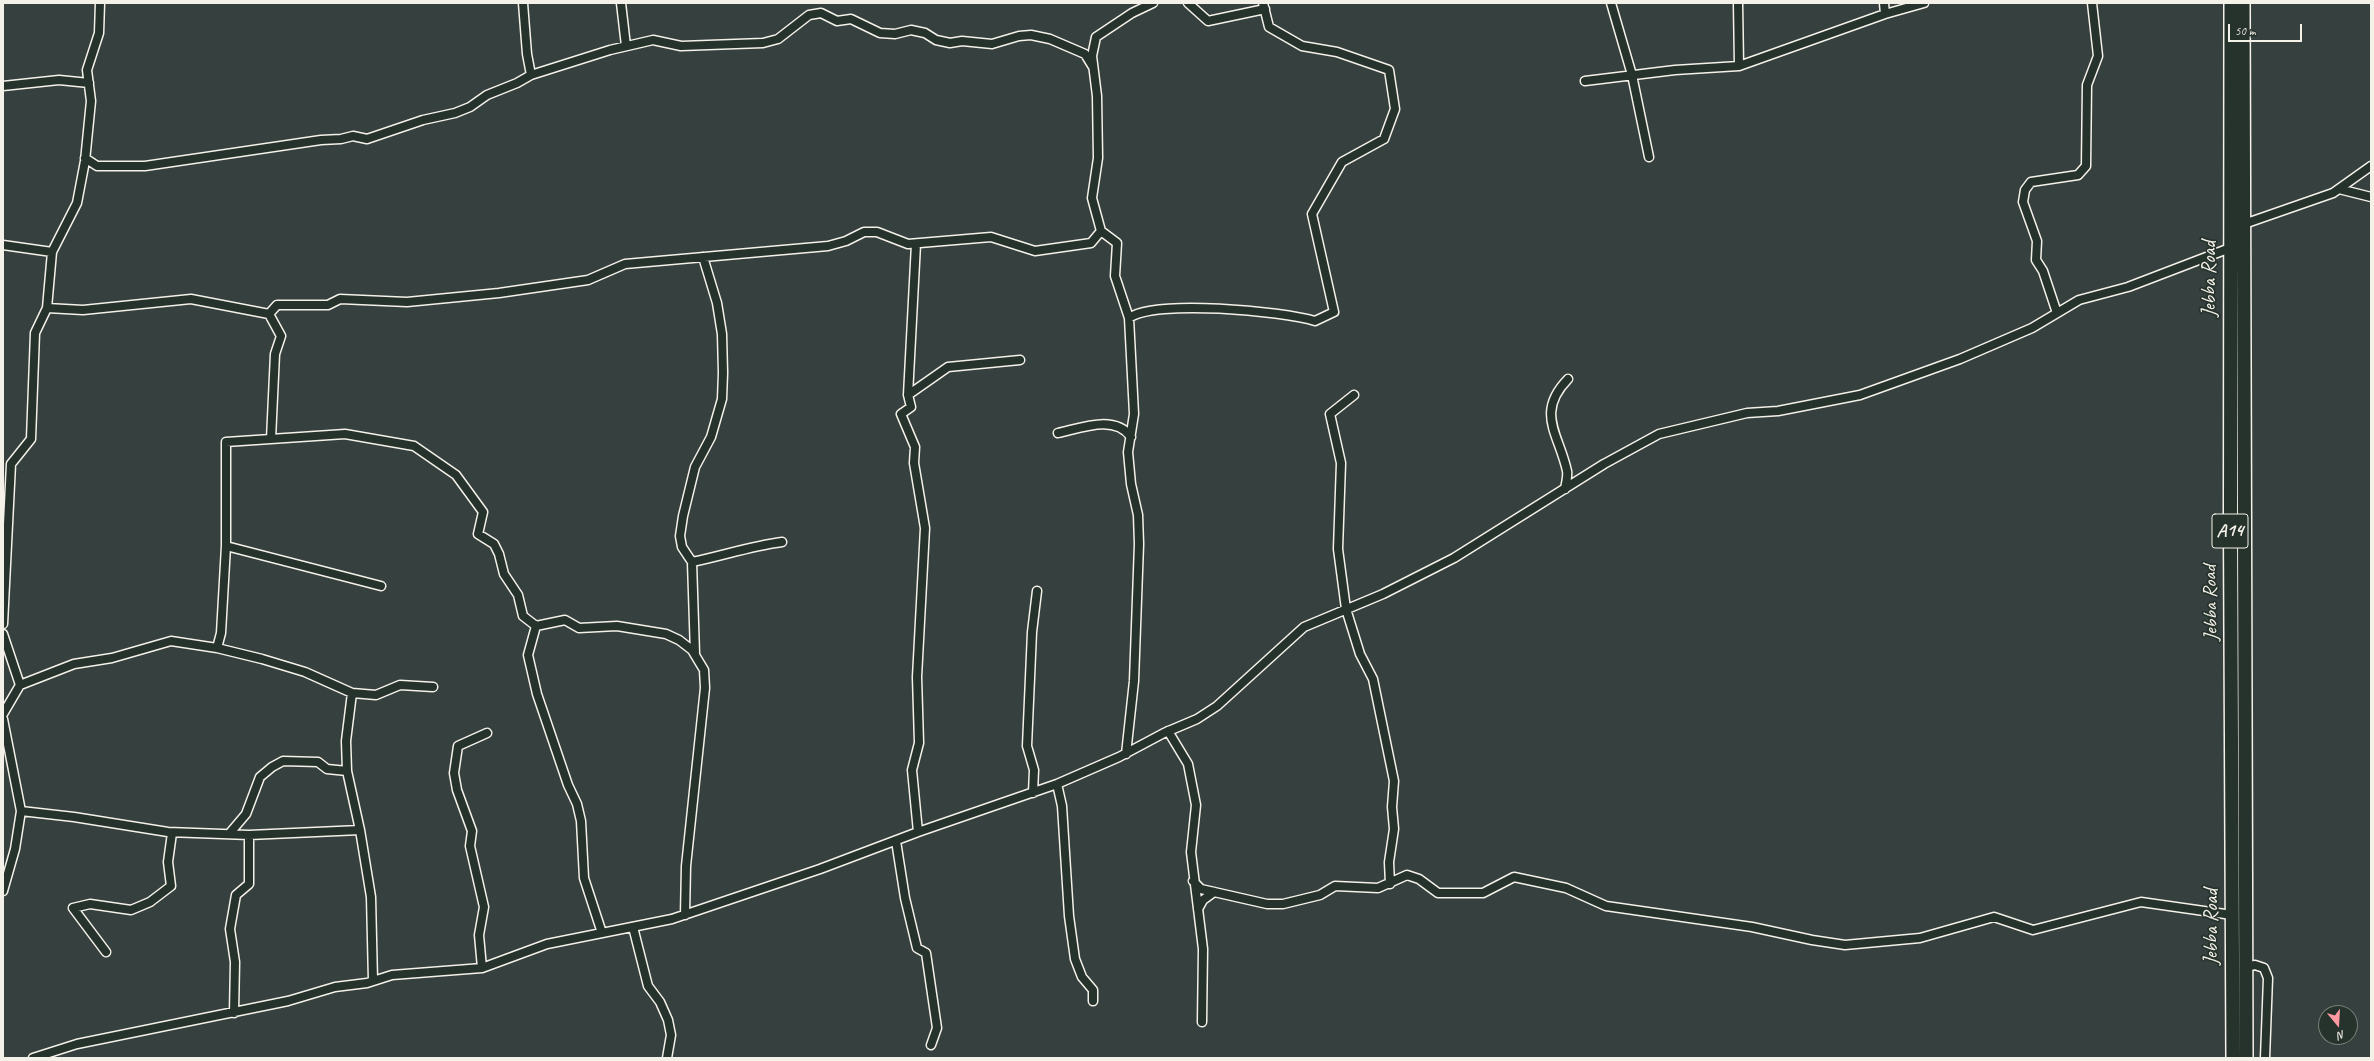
<!DOCTYPE html>
<style>
body{margin:0}
#map{position:relative;width:2374px;height:1061px;overflow:hidden;background:#36403f;font-family:Caveat,sans-serif}
canvas{display:block}
.frame{position:absolute;inset:0;border:4px solid #f4f1e8;pointer-events:none}
.north{position:absolute;left:2318px;top:1005px;width:40px;height:40px;box-sizing:border-box;background:#26332d;border:1px solid #787f78;border-radius:50%;rotate:162deg;font-size:11px;font-weight:700;line-height:16px;text-align:center;color:#f4f1e8}
.north::after{content:'';display:block;margin:auto;width:14px;height:18px;background:#ff9aa2;clip-path:polygon(50% 0,100% 100%,50% 72%,0 100%)}
.scale{position:absolute;left:2228px;top:24px;width:74px;height:18px;box-sizing:border-box;border:2px solid #f4f1e8;border-top:0;padding-left:5px;font-size:12px;line-height:14px;white-space:nowrap;color:#f4f1e8;-webkit-text-stroke:3px #26332d;paint-order:stroke}
</style>
<div id="map">
<canvas width="2374" height="1061"></canvas>
<div class="frame"></div>
<div class="north">N</div>
<div class="scale">50 m</div>
</div>
<script>
const context = document.querySelector('canvas').getContext('2d');
context.lineJoin = 'round';
function strokePath(path, color, width, dash) { context.strokeStyle = color; context.lineWidth = width; context.lineCap = dash ? 'butt' : 'round'; context.setLineDash(dash || []); context.stroke(path); }
function label(font, color, halo, rows, align = 'center') {
  context.font = font + ' Caveat,sans-serif'; context.lineWidth = 3.5; context.setLineDash([]); context.textBaseline = 'middle'; context.strokeStyle = halo; context.fillStyle = color; for (const [text, x, y, turn = 0] of rows) {
    context.save(); context.translate(x, y); context.rotate((+turn || 0) * Math.PI / 180); context.textAlign = isNaN(turn) ? turn : align; if (halo) context.strokeText(text, 0, 0); context.fillText(text, 0, 0); context.restore();
  }
}
const minor = new Path2D(`
 M 523,3 L 527,54 L 531,75
 M 621,3 L 626,46
 M 1188,3 L 1208,21 L 1265,9
 M 1611,3 L 1632,75 L 1649,157
 M 1738,3 L 1739,66
 M 1884,3 L 1885,14
 M 1585,81 L 1675,70 L 1739,66 L 1885,14 L 1924,3
 M 3,86 L 59,80 L 89,83
 M 85,158 L 97,166 L 145,166 L 321,140 L 341,139 L 353,136 L 367,139 L 423,120 L 455,113 L 470,107 L 487,95 L 517,83 L 531,75 L 610,50 L 653,40 L 681,46 L 763,43 L 778,39 L 809,15 L 821,13 L 837,21 L 851,19 L 880,33 L 895,34 L 911,30 L 925,33 L 936,40 L 950,43 L 962,41 L 992,44 L 1019,36 L 1031,35 L 1050,39 L 1085,54 L 1093,67
 M 2339,189 L 2371,197
 M 2244,224 L 2333,193 L 2371,166
 M 3,245 L 52,252
 M 47,308 L 83,310 L 191,299 L 269,314 L 277,305 L 328,305 L 340,299 L 407,302 L 499,293 L 588,280 L 625,264 L 828,246 L 846,241 L 864,232 L 877,232 L 908,244 L 991,237 L 1035,251 L 1091,243 L 1101,231
 M 2057,313 L 2043,271 L 2036,260 L 2037,241 L 2023,202 L 2025,190 L 2031,182 L 2078,175 L 2086,166 L 2087,85 L 2098,56 L 2092,3
 M 269,314 L 281,336 L 275,354 L 271,439
 M 1129,318 L 1115,276 L 1117,243 L 1101,231 L 1092,198 L 1098,158 L 1097,96 L 1092,56 L 1096,37 L 1132,13 L 1153,3
 M 908,395 L 916,244
 M 1354,395 L 1330,414 L 1341,463 L 1338,549 L 1346,609 L 1360,654 L 1373,679 L 1394,781 L 1392,807 L 1394,829 L 1389,862 L 1390,884
 M 1058,433 C 1081,428 1115,414 1131,437
 M 1565,489 C 1566,483 1568,476 1567,471 C 1559,434 1535,413 1568,379
 M 226,546 L 381,586
 M 692,562 L 682,547 L 680,536 L 683,516 L 695,467 L 711,437 L 722,399 L 723,373 L 722,334 L 717,303 L 703,257
 M 3,624 L 11,464 L 31,439 L 35,333 L 47,308 L 52,252 L 77,203 L 85,161 L 91,101 L 87,70 L 99,33 L 100,3
 M 3,634 L 20,685
 M 217,648 L 221,633 L 226,546 L 226,442 L 345,434 L 414,446 L 456,475 L 483,512 L 478,534 L 494,544 L 499,554 L 504,574 L 518,595 L 523,616 L 536,626
 M 695,654 L 692,562 C 722,556 751,546 782,542
 M 352,693 L 346,741 L 347,771 L 360,830
 M 3,714 L 20,685 L 74,664 L 112,658 L 171,641 L 217,648 L 262,659 L 305,672 L 352,693 L 376,695 L 400,685 L 433,687
 M 3,719 L 21,811 L 15,849 L 3,891
 M 1168,731 L 1188,764 L 1196,805 L 1191,852 L 1203,949 L 1202,1022
 M 1126,754 L 1134,681 L 1139,544 L 1138,515 L 1131,484 L 1128,452 L 1134,414 L 1129,318 C 1155,299 1282,311 1315,321 L 1334,312 L 1312,214 L 1342,162 L 1384,139 L 1395,109 L 1389,70 L 1337,52 L 1302,46 L 1269,27 L 1263,3
 M 1057,784 L 1062,806 L 1069,916 L 1075,959 L 1082,977 L 1093,990 L 1093,1001
 M 1033,793 L 1034,770 L 1027,746 L 1032,632 L 1037,591
 M 21,811 L 74,817 L 168,832 L 249,835
 M 918,832 L 912,770 L 919,743 L 917,677 L 925,528 L 914,463 L 915,447 L 901,414 L 911,407 L 908,395 L 948,367 L 1020,360
 M 229,834 L 246,814 L 260,777 L 272,767 L 283,761 L 318,762 L 327,769 L 347,771
 M 896,841 L 905,898 L 917,948 L 926,953 L 937,1028 L 931,1045
 M 1193,881 L 1201,889 L 1267,904 L 1283,904 L 1320,895 L 1335,886 L 1378,888 L 1407,875 L 1419,879 L 1438,893 L 1483,893 L 1514,877 L 1566,888 L 1606,906 L 1752,927 L 1812,940 L 1845,945 L 1920,938 L 1994,917 L 2033,930 L 2141,902 L 2232,915
 M 1198,909 L 1203,900 L 1214,892
 M 633,927 L 648,986 L 660,1002 L 668,1020 L 671,1035 L 667,1058
 M 602,933 L 584,878 L 581,821 L 577,804 L 568,785 L 537,694 L 528,655 L 536,626 L 565,620 L 579,628 L 617,626 L 666,634 L 679,640 L 692,650 L 704,670 L 705,688 L 686,866 L 685,915
 M 106,952 L 73,908 L 90,904 L 131,910 L 150,902 L 171,886 L 168,862 L 172,833
 M 2245,967 L 2255,965 L 2264,968 L 2268,978 L 2265,1058
 M 482,968 L 479,935 L 484,907 L 470,846 L 472,831 L 457,790 L 454,773 L 458,746 L 487,733
 M 234,1013 L 235,962 L 230,929 L 236,895 L 249,884 L 249,835 L 360,830 L 371,897 L 373,981
 M 33,1058 L 77,1044 L 288,1001 L 335,987 L 367,983 L 392,975 L 482,968 L 547,944 L 672,919 L 820,869 L 918,832 L 1057,784 L 1119,757 L 1164,733 L 1197,719 L 1217,706 L 1304,627 L 1383,594 L 1454,558 L 1604,464 L 1659,434 L 1747,413 L 1778,411 L 1860,395 L 1960,359 L 2032,328 L 2079,300 L 2128,287 L 2230,248`);
const trunk = new Path2D(`
 M 2231,3 C 2229,355 2231,706 2233,1058
 M 2243,3 L 2246,1058`);
const shields = [
 [2230,531,36]
];
const shieldNames = [
 ["A14",2230,531]
];
const streetNames = [
 ["Jebba Road",2210,279,-90],
 ["Jebba Road",2211,603,-91],
 ["Jebba Road",2212,927,-90]
];
strokePath(minor, '#f4f1e8', 11);
strokePath(trunk, '#f4f1e8', 16);
strokePath(minor, '#26332d', 8);
strokePath(trunk, '#26332d', 13);
for (const [x, y, w] of shields) { const box = new Path2D(); box.roundRect(x - w / 2, y - 17, w, 34, 3); context.fillStyle = '#26332d'; context.fill(box); strokePath(box, '#f4f1e8', 1); }
label('bold 19px', '#f4f1e8', null, shieldNames);
label('20px', '#f4f1e8', '#26332d', streetNames);
</script>
